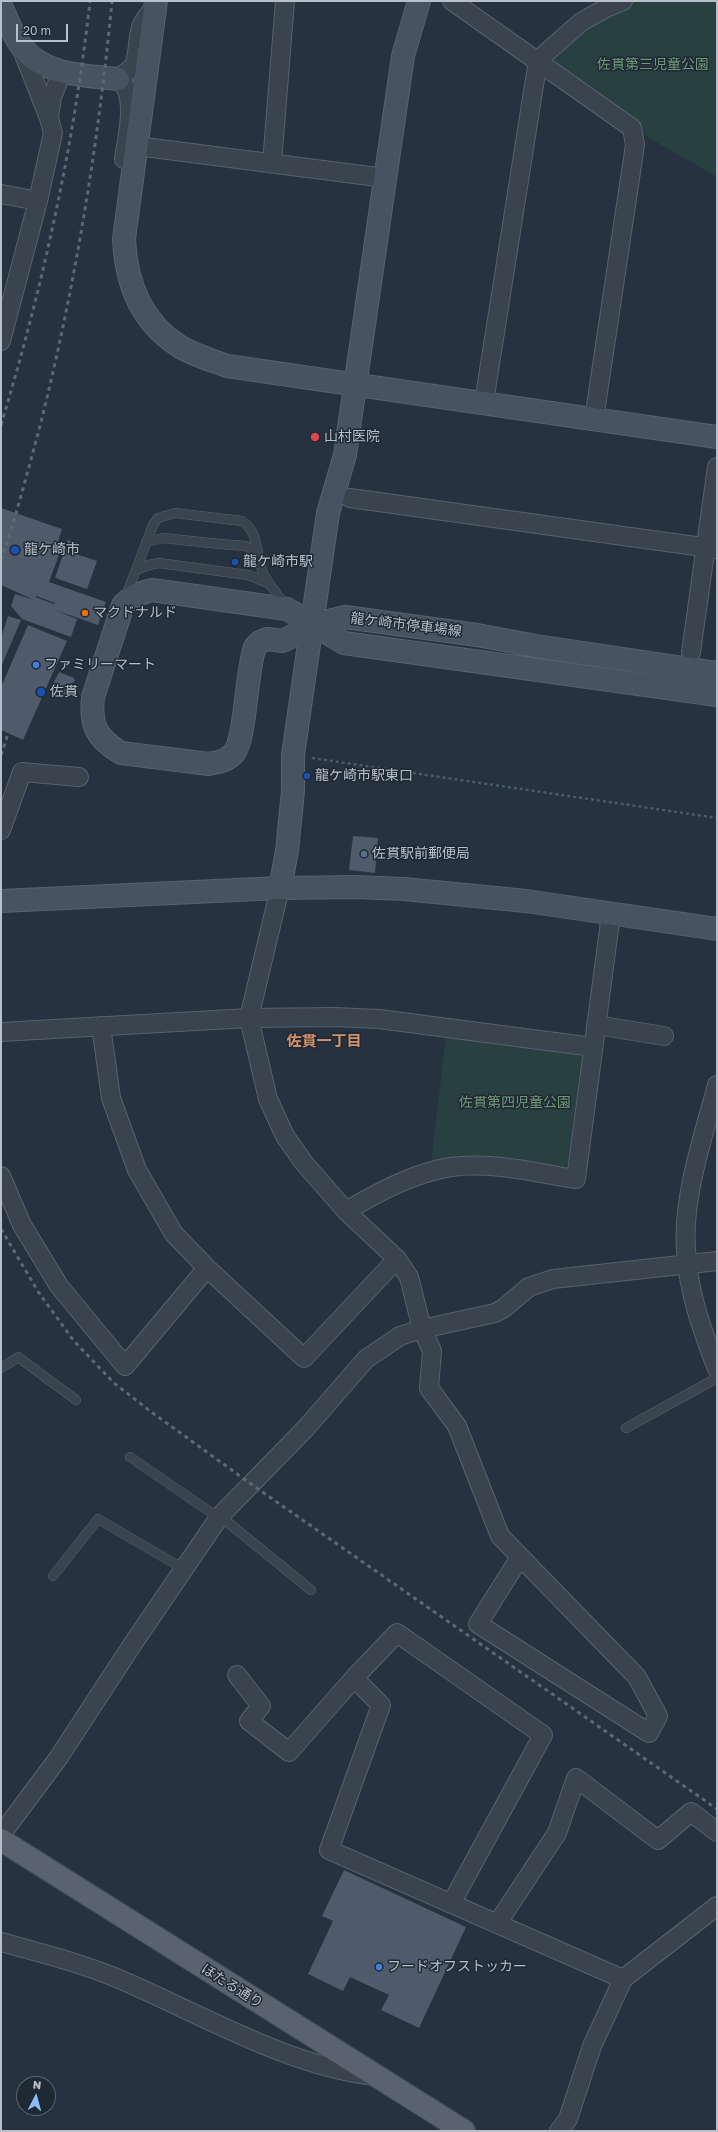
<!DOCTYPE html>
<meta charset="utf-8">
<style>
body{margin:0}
#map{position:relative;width:718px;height:2132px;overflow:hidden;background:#26323f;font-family:"Golos Text",sans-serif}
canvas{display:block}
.frame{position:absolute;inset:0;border:2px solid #b6bfca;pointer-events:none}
.north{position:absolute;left:16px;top:2076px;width:40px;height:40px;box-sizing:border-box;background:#1f2934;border:1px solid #5b6570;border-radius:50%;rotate:6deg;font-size:11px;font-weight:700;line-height:16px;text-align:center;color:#b6bfca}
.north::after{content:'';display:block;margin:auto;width:14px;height:18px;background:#90bcf5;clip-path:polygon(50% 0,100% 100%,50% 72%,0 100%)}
.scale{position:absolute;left:16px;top:24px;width:52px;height:18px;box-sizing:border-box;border:2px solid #b6bfca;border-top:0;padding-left:5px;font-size:12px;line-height:14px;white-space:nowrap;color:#b6bfca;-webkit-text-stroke:3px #1f2934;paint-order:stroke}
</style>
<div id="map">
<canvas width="718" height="2132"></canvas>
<div class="frame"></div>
<div class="north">N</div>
<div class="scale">20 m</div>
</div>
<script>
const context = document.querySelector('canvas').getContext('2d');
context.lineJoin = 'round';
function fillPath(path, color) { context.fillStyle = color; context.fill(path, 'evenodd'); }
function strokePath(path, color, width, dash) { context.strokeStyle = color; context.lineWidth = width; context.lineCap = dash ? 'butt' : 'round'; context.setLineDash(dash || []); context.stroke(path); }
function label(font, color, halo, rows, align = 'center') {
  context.font = font + ' "Golos Text","Noto Sans JP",sans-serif'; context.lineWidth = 3; context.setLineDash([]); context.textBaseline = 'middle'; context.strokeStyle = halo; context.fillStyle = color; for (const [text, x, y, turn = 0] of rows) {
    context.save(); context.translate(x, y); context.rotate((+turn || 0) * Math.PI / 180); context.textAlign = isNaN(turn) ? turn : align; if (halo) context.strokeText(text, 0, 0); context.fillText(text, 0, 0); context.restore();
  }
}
const green = new Path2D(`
 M 623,1 L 717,1 L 717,177 L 632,128 L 538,60 Z
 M 446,1036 L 578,1052 L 582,1056 L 568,1163 L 562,1169 L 431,1163 Z`);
const building = new Path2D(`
 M 1,508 L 62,529 L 55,551 L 60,552 L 49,582 L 106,602 L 98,625 L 52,609 L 77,619 L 71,637 L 22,619 L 11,606 L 15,594 L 34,600 L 1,585 ZM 36,596 L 55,603 L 54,604 L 35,597 Z
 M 68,540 L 80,544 L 76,554 L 97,561 L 87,589 L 55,578 Z
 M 8,616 L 21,620 L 1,667 L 1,638 Z
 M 28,625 L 67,641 L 23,740 L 1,730 L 1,687 Z
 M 59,672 L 74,678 L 75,681 L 70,685 L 65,697 L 50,690 Z
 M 353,836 L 378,838 L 375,873 L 349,870 Z
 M 344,1870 L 466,1927 L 419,2028 L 381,2010 L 389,1995 L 350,1977 L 343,1991 L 308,1974 L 333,1921 L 322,1916 Z`);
const path = new Path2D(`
 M 312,758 L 717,818`);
const lane = new Path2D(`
 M 146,542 L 163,538 L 220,544 L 246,546 L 258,554
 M 136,570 L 149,565 L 159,563 L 248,575 L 268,583
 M 126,596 L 153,525 L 158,518 L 175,513 L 242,521 C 259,531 256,556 263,573 C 269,585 278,596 286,606
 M 1,1368 L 18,1357 L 76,1400
 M 626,1428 L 717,1378
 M 130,1457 L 219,1518
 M 220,1516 L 311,1590
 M 53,1576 L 98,1519 L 184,1569`);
const street = new Path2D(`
 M 452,1 L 632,128 L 635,145 L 594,419
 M 49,117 L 52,97 L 62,72
 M 137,146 L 385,178
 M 124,159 C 127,137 139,93 118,79 L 134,66 C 142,41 133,27 155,8
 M 272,163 L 285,1
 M 1,194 L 38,201
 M 1,341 L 38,201 L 53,133 L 49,118 L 21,47
 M 484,402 L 538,60 L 581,22 L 606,8 L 623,1
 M 350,498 L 717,549
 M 691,652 L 717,467
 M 1,830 L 22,772 L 79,777
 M 280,888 L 249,1018 L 268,1099 L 285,1136 L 304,1163 L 346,1211 L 397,1259 L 409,1277 L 422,1329 L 432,1351 L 429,1388 L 457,1426 L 500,1536 L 637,1677 L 658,1716 L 649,1733 L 478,1624 L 520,1557
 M 596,1025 L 664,1036
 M 101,1026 L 111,1098 L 137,1170 L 174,1234 L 207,1268
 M 1,1032 L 249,1018 L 335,1017 L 379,1019 L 593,1047
 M 717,1085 C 704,1134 682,1198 686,1249 C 688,1292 702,1330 717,1369
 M 1,1176 L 22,1225 L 59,1286 L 125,1366 L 207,1268 L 304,1358 L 397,1259
 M 346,1211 C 379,1192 413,1173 451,1167 C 489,1161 537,1173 576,1179 L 611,914
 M 237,1675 L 261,1706 L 249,1721 L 289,1752 L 354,1678
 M 1,1835 L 59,1757 L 132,1645 L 220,1516 L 306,1428 L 366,1359 L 400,1336 L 422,1329 L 495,1313 L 504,1308 L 529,1287 L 553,1279 L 717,1261
 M 451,1904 L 543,1735 L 397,1633 L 354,1678 L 381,1705 L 329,1850 L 623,1979
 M 497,1924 L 557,1833 L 576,1778 L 658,1840 L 691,1812 L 717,1832
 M 1,1942 C 41,1953 81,1963 119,1979 C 199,2013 289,2067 376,2076
 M 559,2131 L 568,2119 L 592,2046 L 623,1979 L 717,1906`);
const secondary = new Path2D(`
 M 156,1 L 124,239 C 126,283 141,322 179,346 C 193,355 211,360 227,366 L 717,437
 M 1,6 C 7,19 13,36 22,47 C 45,76 84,75 118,79
 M 717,673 L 536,646 L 477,635 L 345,617 L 313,625 L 283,641 L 267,639 L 260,642 L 255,647 C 246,671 246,738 234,753 C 227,761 219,762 209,764 L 121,753 C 96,738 90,725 93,697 L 123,605 C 132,596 140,593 152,590 L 287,609 L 344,643 L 717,695
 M 280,888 L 287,851 L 293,791 L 293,755 L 328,513 L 345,455 L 403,56 L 419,1
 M 1,901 L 280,888 L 355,887 L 404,889 L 526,901 L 717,929`);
const primary = new Path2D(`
 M 1,1840 L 464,2131`);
const rail = new Path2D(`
 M 1,425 C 43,286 74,145 90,1
 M 1,560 C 16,518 27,473 39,430 C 75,288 98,146 112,1
 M 1,755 L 8,734
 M 1,1229 L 39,1293 L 74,1341 L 114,1383 L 150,1411 L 251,1484 L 717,1809`);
const markers = [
 [315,437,5,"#e0444e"],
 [15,550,5,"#1a4fb4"],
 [235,562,4,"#1a4fb4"],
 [85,613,4,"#e8710a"],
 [36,665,4,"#3f7fe0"],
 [41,692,5,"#1a4fb4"],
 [307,776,4,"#1a4fb4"],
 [364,854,4,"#5c6f8a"],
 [379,1967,4,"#3f7fe0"]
];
const parkNames = [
 ["佐貫第三児童公園",653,65],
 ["佐貫第四児童公園",515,1103]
];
const poiNames = [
 ["山村医院",324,437],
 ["龍ケ崎市",24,550],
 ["龍ケ崎市駅",243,562],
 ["マクドナルド",93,613],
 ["ファミリーマート",44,665],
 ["佐貫",50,692],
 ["龍ケ崎市駅東口",315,776],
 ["佐貫駅前郵便局",372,854],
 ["フードオフストッカー",387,1967]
];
const streetNames = [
 ["龍ケ崎市停車場線",406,625,7],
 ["ほたる通り",232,1986,32]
];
const neighbourhoodNames = [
 ["佐貫一丁目",324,1041]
];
fillPath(green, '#294041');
fillPath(building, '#4f5b6a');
strokePath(lane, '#58626d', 10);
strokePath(street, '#58626d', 20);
strokePath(secondary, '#58626d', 24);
strokePath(primary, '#434d58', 24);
strokePath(path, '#485d5f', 2.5, [3, 3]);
strokePath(lane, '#3a444f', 9);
strokePath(street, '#3a444f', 18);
strokePath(secondary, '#485362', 22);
strokePath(primary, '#58636f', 22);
strokePath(rail, '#5c6876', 3, [4, 4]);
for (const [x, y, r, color] of markers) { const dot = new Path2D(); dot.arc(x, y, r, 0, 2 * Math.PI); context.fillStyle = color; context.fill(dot); strokePath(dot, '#1f2934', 1.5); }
label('14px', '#6e9a76', '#1f2934', parkNames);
label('14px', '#b6bfca', '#1f2934', poiNames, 'left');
label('14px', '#b6bfca', '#1f2934', streetNames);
label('bold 15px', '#d29269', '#1f2934', neighbourhoodNames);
</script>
